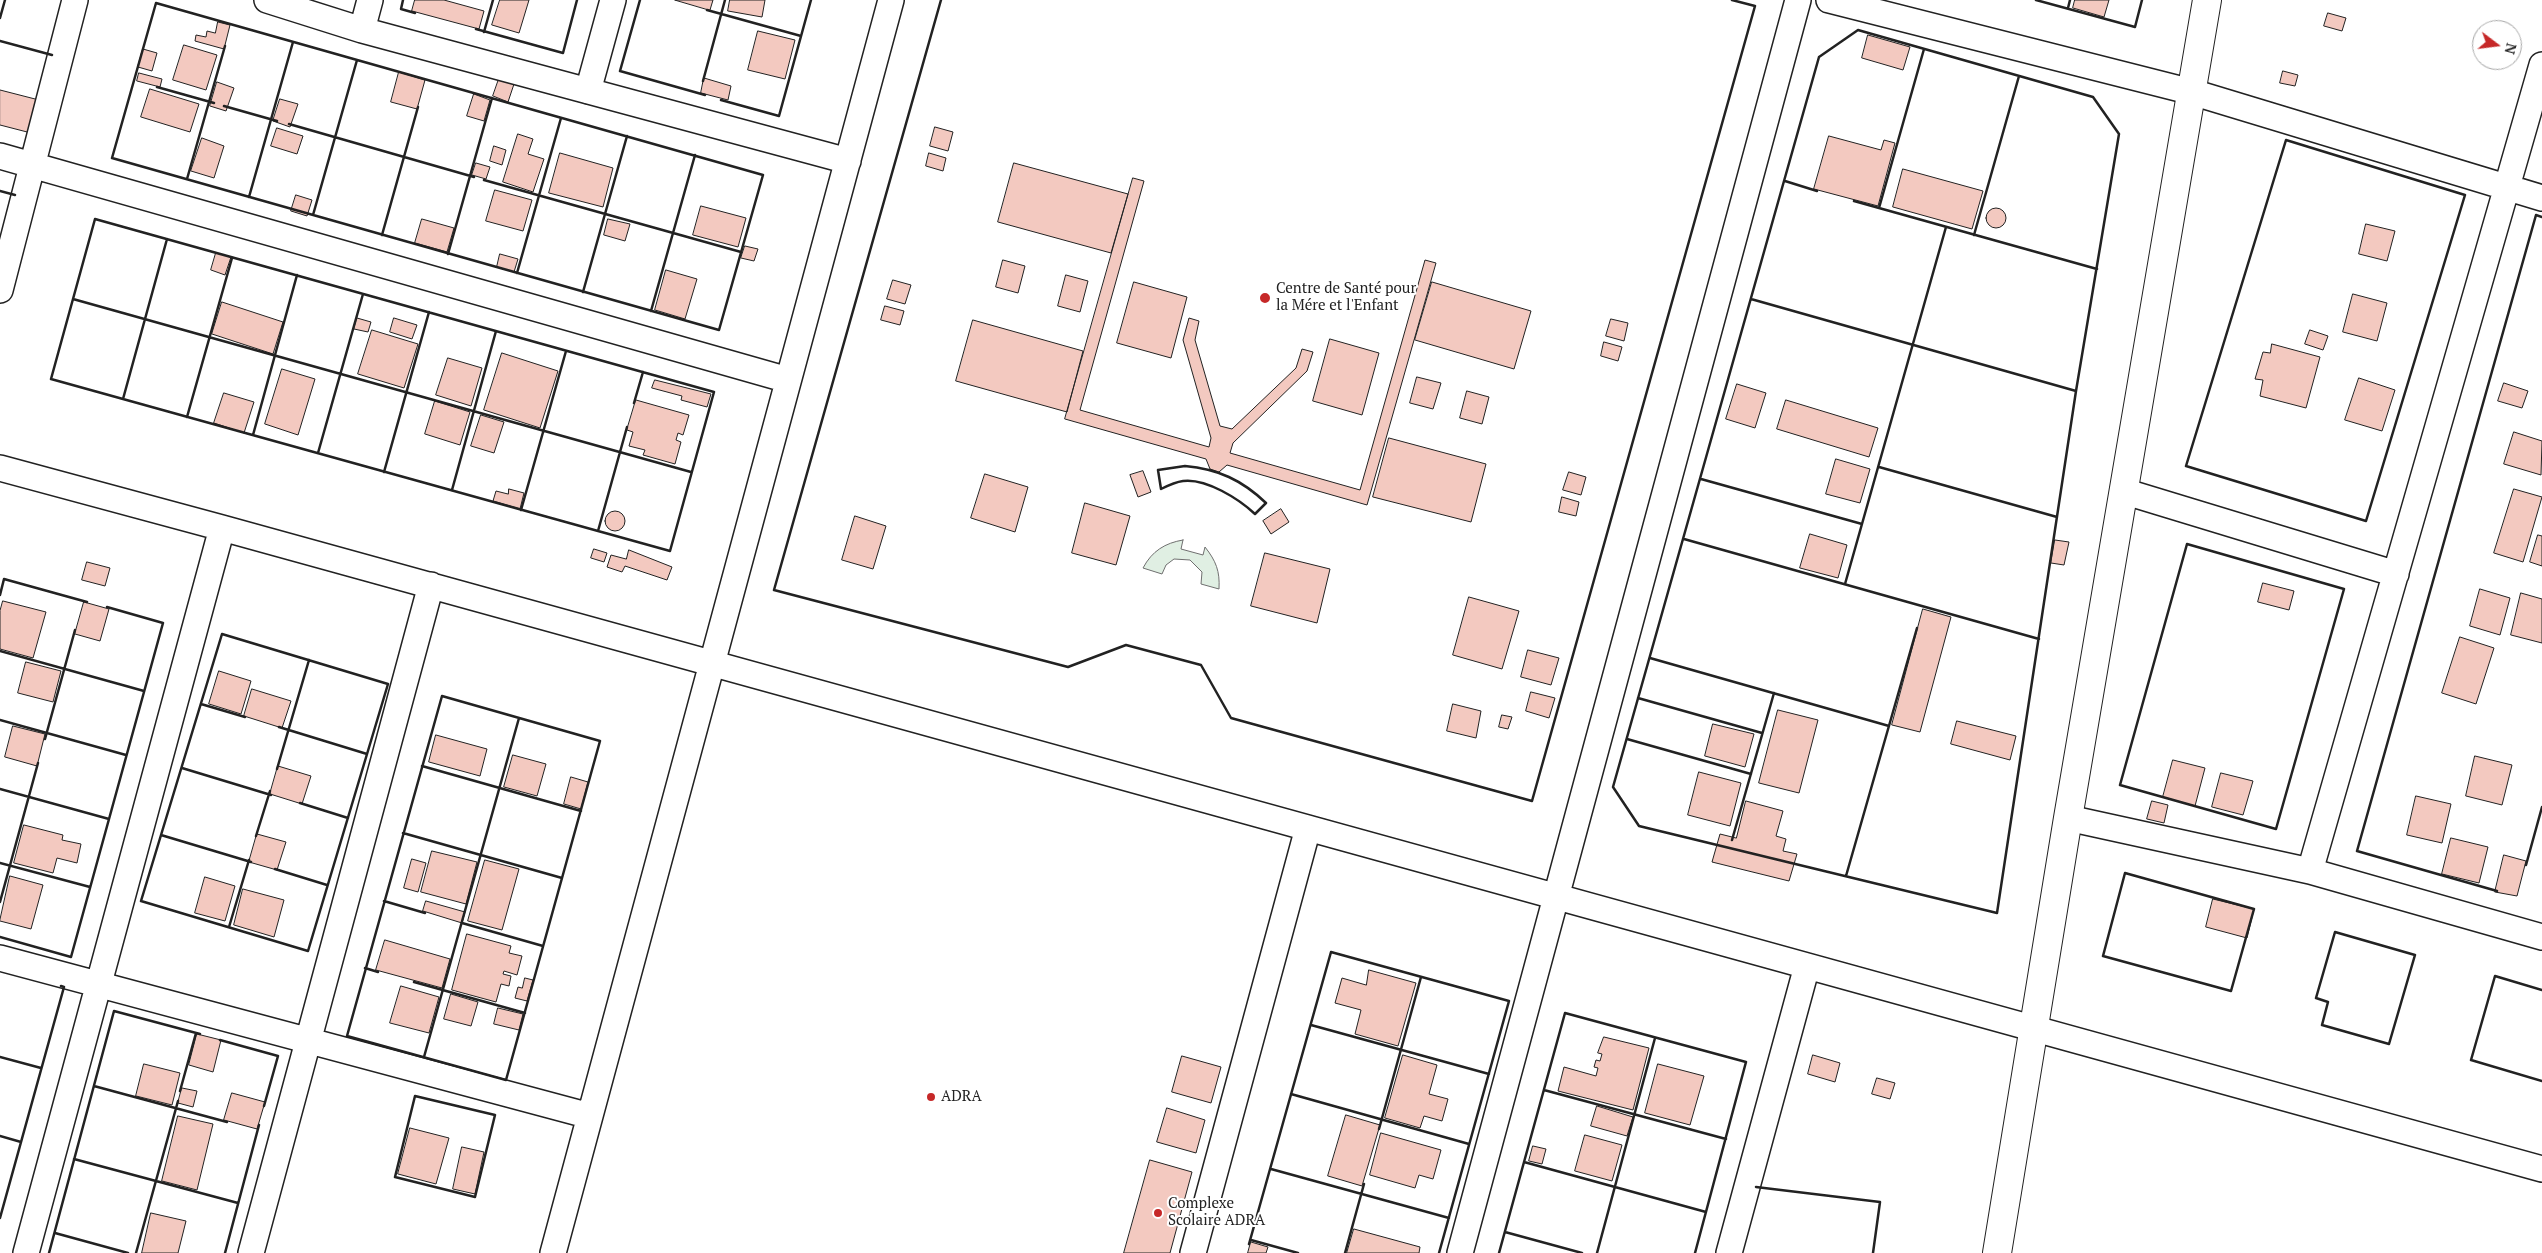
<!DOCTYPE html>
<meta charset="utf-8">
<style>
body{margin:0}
#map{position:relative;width:2542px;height:1253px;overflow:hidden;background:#fff;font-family:"PT Serif",serif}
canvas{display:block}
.north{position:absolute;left:2472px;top:20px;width:50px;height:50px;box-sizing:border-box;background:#fff;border:1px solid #a7a7a7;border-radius:50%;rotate:105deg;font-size:14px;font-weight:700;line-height:20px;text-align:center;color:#222}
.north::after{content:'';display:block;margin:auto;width:18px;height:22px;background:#c62828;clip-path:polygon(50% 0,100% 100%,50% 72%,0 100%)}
</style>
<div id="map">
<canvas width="2542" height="1253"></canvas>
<div class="north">N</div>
</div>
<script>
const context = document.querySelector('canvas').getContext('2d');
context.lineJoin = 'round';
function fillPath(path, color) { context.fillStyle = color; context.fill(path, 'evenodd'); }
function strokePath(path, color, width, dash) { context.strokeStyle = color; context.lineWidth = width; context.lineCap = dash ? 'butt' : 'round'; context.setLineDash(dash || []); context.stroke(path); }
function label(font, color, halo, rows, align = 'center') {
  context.font = font + ' "PT Serif",serif'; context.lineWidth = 4; context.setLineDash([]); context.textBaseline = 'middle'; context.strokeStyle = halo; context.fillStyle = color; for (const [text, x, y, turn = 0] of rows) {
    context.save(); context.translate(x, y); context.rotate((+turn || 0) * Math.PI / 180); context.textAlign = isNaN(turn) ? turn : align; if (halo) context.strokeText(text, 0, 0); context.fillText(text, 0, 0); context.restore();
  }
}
const green = new Path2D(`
 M 1183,540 L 1181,549 L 1203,555 L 1205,547 C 1216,561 1220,571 1219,589 L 1201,584 L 1202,572 L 1190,560 L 1174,559 L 1166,565 L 1162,574 L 1143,568 C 1152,551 1165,543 1183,540 Z`);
const building = new Path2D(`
 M 415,0 L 444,0 L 484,11 L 479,29 L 412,11 Z
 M 500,0 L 529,0 L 519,33 L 492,25 Z
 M 675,0 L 713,0 L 710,10 Z
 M 730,0 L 765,0 L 762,17 L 728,11 Z
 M 2075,0 L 2109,0 L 2104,17 L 2073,8 Z
 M 2328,13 L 2346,18 L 2342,31 L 2324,26 Z
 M 218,22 L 230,25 L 224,49 L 195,41 L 196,35 L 206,37 L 207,31 L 215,33 Z
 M 758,31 L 795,40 L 785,79 L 748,70 Z
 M 1868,35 L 1910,47 L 1903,70 L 1862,58 Z
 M 184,45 L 217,55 L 206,90 L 173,80 Z
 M 143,49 L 157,53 L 152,71 L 138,67 Z
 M 2283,71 L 2298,75 L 2295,86 L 2280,83 Z
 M 399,72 L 425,80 L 417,109 L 391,102 Z
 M 139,73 L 162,79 L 160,87 L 137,81 Z
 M 500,76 L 515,81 L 508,102 L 493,96 Z
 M 704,78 L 731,86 L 728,100 L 701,93 Z
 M 217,82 L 234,88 L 226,111 L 210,106 Z
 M 150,89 L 199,104 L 190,132 L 141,117 Z
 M 0,90 L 39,100 L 31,133 L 0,125 Z
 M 474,94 L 490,100 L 484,121 L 467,116 Z
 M 280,99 L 298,104 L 290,127 L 273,121 Z
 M 935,127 L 953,132 L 948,151 L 930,146 Z
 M 277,128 L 303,136 L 297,154 L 271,146 Z
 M 518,134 L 533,139 L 528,154 L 544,159 L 533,192 L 503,182 Z
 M 1829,136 L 1881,150 L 1884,140 L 1895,143 L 1878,206 L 1814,189 Z
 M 202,138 L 224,146 L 214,178 L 191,171 Z
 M 494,146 L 506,150 L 502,165 L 490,161 Z
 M 560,153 L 613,168 L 603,207 L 549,193 Z
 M 929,153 L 946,158 L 943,171 L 926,166 Z
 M 476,163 L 490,167 L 486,179 L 472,175 Z
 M 1014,163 L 1128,194 L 1111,253 L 998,222 Z
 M 1903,169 L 1983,191 L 1972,229 L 1893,207 Z
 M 1133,178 L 1144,181 L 1080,410 L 1209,447 L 1211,438 L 1183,340 L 1189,318 L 1199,321 L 1195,340 L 1220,426 L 1232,429 L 1296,368 L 1302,349 L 1313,352 L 1307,371 L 1233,443 L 1230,453 L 1360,490 L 1425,260 L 1436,263 L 1367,505 L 1227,465 L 1219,472 L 1210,469 L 1206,459 L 1065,419 Z
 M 495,190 L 532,200 L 523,231 L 486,221 Z
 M 296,195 L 312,200 L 307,216 L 291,211 Z
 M 701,206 L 746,218 L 738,247 L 693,235 Z
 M1986 218a10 10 0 1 1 20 0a10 10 0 1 1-20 0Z
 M 422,219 L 454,228 L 447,252 L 415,243 Z
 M 608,219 L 630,224 L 625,241 L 604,235 Z
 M 2366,224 L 2395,231 L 2387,261 L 2359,254 Z
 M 745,246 L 758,249 L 754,261 L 741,258 Z
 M 216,253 L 231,257 L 225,275 L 211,270 Z
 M 500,254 L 518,259 L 514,272 L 497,267 Z
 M 1003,260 L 1025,266 L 1018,293 L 996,287 Z
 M 666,270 L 697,279 L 685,319 L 655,310 Z
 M 1066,275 L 1088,281 L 1080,312 L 1058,306 Z
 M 893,280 L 911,285 L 905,304 L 887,299 Z
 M 1134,282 L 1187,297 L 1171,358 L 1117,343 Z
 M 1432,282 L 1531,311 L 1514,369 L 1415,340 Z
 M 2353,294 L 2387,303 L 2377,341 L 2343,332 Z
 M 222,302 L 283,322 L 273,354 L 212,334 Z
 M 885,306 L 904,311 L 900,325 L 881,320 Z
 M 357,318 L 371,322 L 368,332 L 354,329 Z
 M 394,318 L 417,325 L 412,339 L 390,332 Z
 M 1611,319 L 1628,323 L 1624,341 L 1606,336 Z
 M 973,320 L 1083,351 L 1067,412 L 956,381 Z
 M 372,330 L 418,344 L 404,388 L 358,374 Z
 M 2310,330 L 2328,336 L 2323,350 L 2305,344 Z
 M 1330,339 L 1379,353 L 1362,415 L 1313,401 Z
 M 1604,342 L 1622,347 L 1618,361 L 1601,356 Z
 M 2272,344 L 2320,357 L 2306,408 L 2260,396 L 2263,380 L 2255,379 L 2263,352 L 2270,353 Z
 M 502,353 L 558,371 L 540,428 L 484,410 Z
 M 448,358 L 482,368 L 471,406 L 436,395 Z
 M 282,369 L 315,379 L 298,435 L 265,424 Z
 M 1417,377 L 1441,383 L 1433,409 L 1410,403 Z
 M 2359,378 L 2395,390 L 2382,431 L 2345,420 Z
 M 655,380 L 711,394 L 707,407 L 681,400 L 682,396 L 652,388 Z
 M 2504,383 L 2528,391 L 2522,408 L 2498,401 Z
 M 1737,384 L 1766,393 L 1755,428 L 1726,419 Z
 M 1467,391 L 1489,397 L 1482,424 L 1460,418 Z
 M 224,393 L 254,402 L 244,433 L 214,423 Z
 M 636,400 L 689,415 L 683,435 L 678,433 L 676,440 L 681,442 L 675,464 L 643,455 L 645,450 L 629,446 L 633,432 L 627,430 Z
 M 1786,400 L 1878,428 L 1869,457 L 1777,429 Z
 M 435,401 L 470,412 L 460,445 L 425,434 Z
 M 481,415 L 504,422 L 494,453 L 471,446 Z
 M 2514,432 L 2542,441 L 2541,475 L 2504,464 Z
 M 1389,438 L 1486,464 L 1471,522 L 1373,497 Z
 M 1836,459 L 1870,469 L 1860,503 L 1826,494 Z
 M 1143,471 L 1151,492 L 1138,497 L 1130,475 Z
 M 1569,472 L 1586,477 L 1581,495 L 1563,490 Z
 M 985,474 L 1028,487 L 1015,532 L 971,518 Z
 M 509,489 L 524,493 L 520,509 L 493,501 L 496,491 L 508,494 Z
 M 2514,489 L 2542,497 L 2523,562 L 2494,553 Z
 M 1562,497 L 1579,502 L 1576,516 L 1559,512 Z
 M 1085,503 L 1130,516 L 1116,565 L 1072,553 Z
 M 1281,509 L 1289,522 L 1271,534 L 1263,521 Z
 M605 521a10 10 0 1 1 20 0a10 10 0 1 1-20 0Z
 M 855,516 L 886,526 L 873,569 L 842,560 Z
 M 1810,534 L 1847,545 L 1838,578 L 1800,568 Z
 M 2538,535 L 2542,536 L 2542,566 L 2530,562 Z
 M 2055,540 L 2069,542 L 2064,565 L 2051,563 Z
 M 594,549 L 607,553 L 604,562 L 591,558 Z
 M 629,550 L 672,567 L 667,580 L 625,566 L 622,572 L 607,567 L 611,555 L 626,559 Z
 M 1265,553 L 1330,569 L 1317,623 L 1251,606 Z
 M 87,562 L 110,568 L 105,586 L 82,580 Z
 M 2263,583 L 2294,591 L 2289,610 L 2258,602 Z
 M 2480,589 L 2510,598 L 2500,635 L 2470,626 Z
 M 2521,593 L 2542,599 L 2542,643 L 2511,635 Z
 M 1469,597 L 1519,611 L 1502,669 L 1453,655 Z
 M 3,601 L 46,612 L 33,658 L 0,649 L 0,611 Z
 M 84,602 L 109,609 L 100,641 L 75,634 Z
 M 1923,609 L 1951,617 L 1920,732 L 1892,725 Z
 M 2460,637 L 2494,648 L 2476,704 L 2442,693 Z
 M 1528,650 L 1559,658 L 1551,685 L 1521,677 Z
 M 26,662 L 61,671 L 53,702 L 18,693 Z
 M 219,671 L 251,681 L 241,714 L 209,704 Z
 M 252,689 L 291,701 L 282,728 L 244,716 Z
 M 1531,692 L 1555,698 L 1549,718 L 1526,711 Z
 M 1453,704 L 1481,711 L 1476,738 L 1447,731 Z
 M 1778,710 L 1818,720 L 1799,793 L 1759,783 Z
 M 1502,715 L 1512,717 L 1508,729 L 1499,727 Z
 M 1957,721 L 2016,736 L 2010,760 L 1951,744 Z
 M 1713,724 L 1754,734 L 1745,767 L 1705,756 Z
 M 13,726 L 45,734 L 37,766 L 5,757 Z
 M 436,735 L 487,749 L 480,776 L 429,762 Z
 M 513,755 L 546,764 L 537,796 L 504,787 Z
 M 2475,756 L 2512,765 L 2502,805 L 2466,796 Z
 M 2173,760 L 2205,768 L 2195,806 L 2163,797 Z
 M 278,766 L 311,776 L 302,804 L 270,794 Z
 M 1699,772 L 1741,783 L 1730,826 L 1688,815 Z
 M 2221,773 L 2253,781 L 2243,815 L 2212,807 Z
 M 571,777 L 588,782 L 581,809 L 564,804 Z
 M 2416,796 L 2451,804 L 2442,843 L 2407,835 Z
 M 1746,801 L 1783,811 L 1776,836 L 1786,839 L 1783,851 L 1797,854 L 1789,881 L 1712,862 L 1720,834 L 1736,838 Z
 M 2152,801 L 2168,805 L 2164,823 L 2147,819 Z
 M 24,825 L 63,835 L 62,840 L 81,844 L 77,863 L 57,858 L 53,873 L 14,863 Z
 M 257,834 L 286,842 L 277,870 L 249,862 Z
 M 2451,838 L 2488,847 L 2479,883 L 2442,874 Z
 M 432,851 L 477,862 L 466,904 L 421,892 Z
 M 2504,855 L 2526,861 L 2517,896 L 2495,892 Z
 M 412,859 L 426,863 L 418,892 L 404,888 Z
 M 485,860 L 519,869 L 502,930 L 468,921 Z
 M 10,876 L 43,885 L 31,929 L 0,921 Z
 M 205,877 L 235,886 L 225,921 L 195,913 Z
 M 243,889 L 284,900 L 274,937 L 234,925 Z
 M 2213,899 L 2254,909 L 2247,938 L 2206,927 Z
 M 426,901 L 465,912 L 462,923 L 423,911 Z
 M 467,934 L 511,946 L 509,953 L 522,956 L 517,975 L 504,971 L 503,974 L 511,976 L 509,986 L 501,984 L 496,1002 L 452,990 Z
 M 385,940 L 450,959 L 442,988 L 376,970 Z
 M 1369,970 L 1416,983 L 1398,1046 L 1355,1034 L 1361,1010 L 1335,1003 L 1342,978 L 1366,985 Z
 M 525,978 L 533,980 L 527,1001 L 515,998 L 518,987 L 522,988 Z
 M 401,986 L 439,997 L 429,1033 L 390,1023 Z
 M 451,994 L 478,1002 L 471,1026 L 444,1019 Z
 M 498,1008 L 523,1014 L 519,1030 L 494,1024 Z
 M 197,1034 L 221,1040 L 213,1072 L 189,1065 Z
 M 1604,1037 L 1649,1048 L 1633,1110 L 1558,1091 L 1564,1067 L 1596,1076 L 1598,1068 L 1594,1067 L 1596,1060 L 1600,1061 L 1602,1054 L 1598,1053 Z
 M 1403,1055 L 1437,1065 L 1429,1094 L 1448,1099 L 1442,1121 L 1424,1116 L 1420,1128 L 1385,1118 Z
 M 1813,1055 L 1840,1063 L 1835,1082 L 1808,1074 Z
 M 1182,1056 L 1221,1067 L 1211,1103 L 1172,1092 Z
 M 144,1064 L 180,1073 L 172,1105 L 136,1096 Z
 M 1658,1064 L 1704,1076 L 1690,1125 L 1645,1113 Z
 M 1877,1078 L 1895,1083 L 1890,1099 L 1872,1094 Z
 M 182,1088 L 197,1091 L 193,1107 L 178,1103 Z
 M 232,1093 L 265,1102 L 257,1129 L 224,1120 Z
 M 1597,1106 L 1633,1117 L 1627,1136 L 1591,1126 Z
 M 1167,1108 L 1205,1120 L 1196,1153 L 1157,1142 Z
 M 1346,1115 L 1380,1125 L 1362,1186 L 1328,1176 Z
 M 178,1116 L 213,1124 L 197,1190 L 162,1181 Z
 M 410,1128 L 449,1138 L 436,1184 L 398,1174 Z
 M 1381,1133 L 1441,1150 L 1433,1179 L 1419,1175 L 1415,1188 L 1370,1175 Z
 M 1585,1135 L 1622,1145 L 1612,1181 L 1575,1171 Z
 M 1533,1146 L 1546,1149 L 1542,1164 L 1529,1161 Z
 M 462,1147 L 484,1152 L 475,1194 L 453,1189 Z
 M 1150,1160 L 1192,1172 L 1170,1253 L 1124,1253 Z
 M 151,1213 L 186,1221 L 178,1253 L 142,1253 Z
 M 1354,1229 L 1420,1247 L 1419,1253 L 1347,1253 Z
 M 1251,1242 L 1268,1247 L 1266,1253 L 1248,1253 Z`);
const minor = new Path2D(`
 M 267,0 L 362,30 L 848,161
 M 1829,0 L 2192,92 L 2542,198
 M 362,30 L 370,0
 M 588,91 L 613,0
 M 0,156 L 788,380
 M 0,290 L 75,0
 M 0,468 L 222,528 L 2542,1169
 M 2123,491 L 2396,574
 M 2068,818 L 2310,871 L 2542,937
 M 2310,871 L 2542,65
 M 0,958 L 590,1116
 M 26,1253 L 222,528
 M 251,1253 L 431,585
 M 553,1253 L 891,0
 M 1193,1253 L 1308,828
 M 1460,1253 L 1798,0
 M 1729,1253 L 1807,966`);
const trunk = new Path2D(`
 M 1997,1253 L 2068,818 L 2207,0`);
const wall = new Path2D(`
 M 403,0 L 401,9 L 415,13
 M 640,0 L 620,71 L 705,95
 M 941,0 L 774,590 L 1068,667 L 1126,645 L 1201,665 L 1231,718 L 1532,801 L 1755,6 L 1732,0
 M 2036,0 L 2135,27 L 2142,0
 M 156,3 L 763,175 L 719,330 L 112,158 Z
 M 2068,8 L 2070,0
 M 707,10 L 801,36
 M 0,18 L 5,0
 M 476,29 L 563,53 L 577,0
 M 1858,30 L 2093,97 L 2119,134 L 2076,391 L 1997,913 L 1639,826 L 1613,787 L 1819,57 Z
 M 484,32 L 493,0
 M 0,41 L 52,55
 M 703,81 L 725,0
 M 157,87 L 214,103
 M 721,100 L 779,116 L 811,0
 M 224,106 L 277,121
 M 289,124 L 474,177
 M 2286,140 L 2465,195 L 2366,521 L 2186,466 Z
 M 187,179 L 225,46
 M 484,180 L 741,252
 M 1785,181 L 1817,191
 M 0,191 L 15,195
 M 249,197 L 293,42
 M 1854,201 L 2097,269
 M 1879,208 L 1924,49
 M 313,215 L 357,60
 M 95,219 L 714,392 L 670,551 L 51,379 Z
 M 382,235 L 418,107
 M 1974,235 L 2019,76
 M 448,254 L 492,98
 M 517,273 L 561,118
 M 583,292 L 627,136
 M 73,299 L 691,472
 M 1751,299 L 2076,391
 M 651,311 L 695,155
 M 123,399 L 167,239
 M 634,403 L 643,372
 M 187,417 L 232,258
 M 253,435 L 297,275
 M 318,453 L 363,294
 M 1185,466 C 1218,469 1242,480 1266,503 L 1255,514 C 1239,499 1206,478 1183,481 C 1175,482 1167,486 1161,489 L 1158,470 Z
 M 1879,467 L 2057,517
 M 384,472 L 429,312
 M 1701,479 L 1862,524
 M 452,490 L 496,331
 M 521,510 L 566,351
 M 598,531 L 627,427
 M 1684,539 L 2039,639
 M 2187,544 L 2344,589 L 2276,829 L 2120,785 Z
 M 1845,584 L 1946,227
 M 0,595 L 4,579 L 87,602
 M 222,634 L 388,684 L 308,951 L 141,901 Z
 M 0,651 L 144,691
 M 1650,658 L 1889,726
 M 442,696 L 600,741 L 506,1080 L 347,1036 Z
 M 1638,698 L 1762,733
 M 201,704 L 245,717
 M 0,720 L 126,755
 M 279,727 L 367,754
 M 45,739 L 75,630
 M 1627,739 L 1751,774
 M 422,766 L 581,811
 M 182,768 L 271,795
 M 277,769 L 309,660
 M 0,789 L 109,819
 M 300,803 L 348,818
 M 403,833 L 562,878
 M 161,835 L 251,862
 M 256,836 L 270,791
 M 1732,840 L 1774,693
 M 0,863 L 90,887
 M 2526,865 L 2542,807
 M 275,869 L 327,885
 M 2125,873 L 2254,909 L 2231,991 L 2103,956 Z
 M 1846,876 L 1917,628
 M 2497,891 L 2357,851 L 2536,215 L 2542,217
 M 384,901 L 425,913
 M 0,902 L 38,763
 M 462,923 L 543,946
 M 229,927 L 249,860
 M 2335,932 L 2415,955 L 2389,1044 L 2322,1025 L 2328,1002 L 2316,998 Z
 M 0,937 L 71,957 L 163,623 L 107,607
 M 365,968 L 378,972
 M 414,982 L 525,1013
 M 2542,990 L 2495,976 L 2471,1060 L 2542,1081
 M 1311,1025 L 1489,1074
 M 220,1040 L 278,1056 L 264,1106
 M 0,1057 L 41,1068
 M 424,1057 L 519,718
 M 94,1086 L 227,1122
 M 1544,1090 L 1726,1139
 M 180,1091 L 196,1033
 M 1291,1094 L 1469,1144
 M 415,1096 L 495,1115 L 475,1197 L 395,1177 Z
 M 1379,1129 L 1421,977
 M 0,1136 L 21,1142
 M 74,1159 L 238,1203
 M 1524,1162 L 1706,1212
 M 1271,1169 L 1449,1218
 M 1756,1187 L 1880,1202 L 1873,1253
 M 0,1218 L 64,987 L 61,986
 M 1505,1232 L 1582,1253
 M 55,1233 L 128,1253
 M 1251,1240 L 1298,1253
 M 1249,1244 L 1331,952 L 1509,1001 L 1439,1253
 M 49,1253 L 114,1011 L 200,1034
 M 136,1253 L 178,1101
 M 225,1253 L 259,1125
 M 1345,1253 L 1364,1184
 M 1499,1253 L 1565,1013 L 1746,1062 L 1695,1253
 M 1597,1253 L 1655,1038`);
const markers = [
 [1265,298,6,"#c62828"],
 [931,1097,5,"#c62828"],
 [1158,1213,5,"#c62828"]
];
const poiNames = [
 ["Centre de Santé pour",1276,289],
 ["la Mére et l'Enfant",1276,306],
 ["ADRA",941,1097],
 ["Complexe",1168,1204],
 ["Scolaire ADRA",1168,1221]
];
fillPath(green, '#e0efe3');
strokePath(green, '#6f6f6f', 1);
fillPath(building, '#f3c9c0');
strokePath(building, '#222', 1);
strokePath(minor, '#222', 28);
strokePath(trunk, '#222', 30);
strokePath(minor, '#fff', 25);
strokePath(trunk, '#fff', 28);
strokePath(wall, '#222', 2.5);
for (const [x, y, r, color] of markers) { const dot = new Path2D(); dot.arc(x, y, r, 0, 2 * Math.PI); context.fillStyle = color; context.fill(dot); strokePath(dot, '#fff', 2); }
label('15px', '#222', '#fff', poiNames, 'left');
</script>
